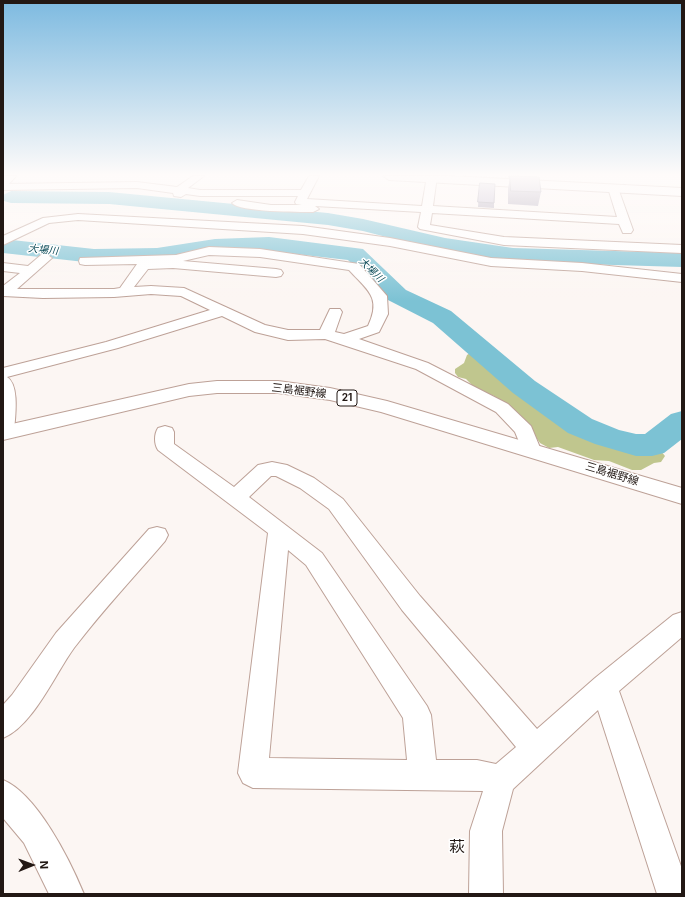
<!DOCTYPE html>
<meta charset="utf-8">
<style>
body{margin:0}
#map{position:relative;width:685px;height:897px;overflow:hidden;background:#fcf6f3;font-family:Inter,sans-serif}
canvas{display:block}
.frame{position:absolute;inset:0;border:4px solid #221814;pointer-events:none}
.north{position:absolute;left:12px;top:845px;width:40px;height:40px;-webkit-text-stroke:3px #fff;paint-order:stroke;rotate:89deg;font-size:11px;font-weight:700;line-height:16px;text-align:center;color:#221814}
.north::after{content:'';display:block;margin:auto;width:14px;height:18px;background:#221814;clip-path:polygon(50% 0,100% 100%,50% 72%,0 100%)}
</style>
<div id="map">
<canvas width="685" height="897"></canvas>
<div class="frame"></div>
<div class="north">N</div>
</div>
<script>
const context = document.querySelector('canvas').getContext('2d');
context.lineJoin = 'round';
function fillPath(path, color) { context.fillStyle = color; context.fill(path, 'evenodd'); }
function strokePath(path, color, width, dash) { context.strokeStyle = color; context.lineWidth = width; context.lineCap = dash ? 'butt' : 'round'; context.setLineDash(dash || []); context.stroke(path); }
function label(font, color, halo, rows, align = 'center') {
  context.font = font + ' Inter,"Noto Sans JP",sans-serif'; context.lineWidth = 3; context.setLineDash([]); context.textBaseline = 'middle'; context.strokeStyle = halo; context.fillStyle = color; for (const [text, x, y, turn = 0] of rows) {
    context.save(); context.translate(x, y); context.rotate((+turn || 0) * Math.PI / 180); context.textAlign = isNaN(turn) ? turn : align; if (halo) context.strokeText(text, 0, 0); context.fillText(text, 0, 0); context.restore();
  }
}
const forest = new Path2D(`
 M 470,353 L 482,357 L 504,378 L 550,410 L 567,425 L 607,441 L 644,449 L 653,447 L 660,450 L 665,456 L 661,462 L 654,463 L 641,470 L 632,470 L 609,461 L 594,460 L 558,447 L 549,448 L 540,443 L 520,415 L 512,408 L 494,396 L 475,388 L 466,379 L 458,377 L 455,373 L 455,369 L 464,363 L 467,355 Z`);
const river = new Path2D(`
 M 11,191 L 109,192 L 328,213 L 363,219 L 445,238 L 513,248 L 682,253 L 682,267 L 513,262 L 445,252 L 363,231 L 328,225 L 109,204 L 11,203 L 4,201 L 3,195 Z
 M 269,237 L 363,249 L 406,290 L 451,311 L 535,381 L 592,419 L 619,430 L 636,434 L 645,434 L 671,414 L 682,411 L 682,439 L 664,453 L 652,456 L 636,456 L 595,444 L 568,433 L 513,393 L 433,323 L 388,300 L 348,260 L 269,251 L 215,253 L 157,262 L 94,263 L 3,253 L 3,239 L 94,249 L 157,248 L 215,239 Z`);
const street = new Path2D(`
 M 193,176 L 204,176 L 188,188 L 200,190 L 301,190 L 309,176 L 319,176 L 307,199 L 422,206 L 427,176 L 437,176 L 433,206 L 617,217 L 608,188 L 613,185 L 618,188 L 633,230 L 631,233 L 623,233 L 619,224 L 432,213 L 430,225 L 504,237 L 682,245 L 682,253 L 504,245 L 420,229 L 418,227 L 421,212 L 315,206 L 319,209 L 313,212 C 299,212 239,212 232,203 L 237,200 L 271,205 L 302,205 L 296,204 L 295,202 L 298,196 L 200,196 L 186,194 L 181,197 L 174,196 L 173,193 L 137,188 L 3,190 L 3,184 L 137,182 L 177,187 Z
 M 78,214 L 303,226 L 390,238 L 491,258 L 582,263 L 682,274 L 682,282 L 582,271 L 491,266 L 390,246 L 303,234 L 78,220 L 49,223 L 3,245 L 3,236 L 43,218 Z
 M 209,247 L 260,249 L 359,264 L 387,296 L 388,314 L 379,332 L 359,339 L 428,363 L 508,404 L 531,426 L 541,450 L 538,454 L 531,456 L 524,454 L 515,432 L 496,412 L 416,369 L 325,339 L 288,340 L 255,332 L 222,316 L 118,348 L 7,377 C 20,385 15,418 14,432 L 12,436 L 3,437 L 3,368 L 106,342 L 210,310 L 181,296 L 151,294 L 114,297 L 43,298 L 3,296 L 3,286 L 20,273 L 3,271 L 3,263 L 28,266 L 41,255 L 46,254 L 52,258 L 17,289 L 114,289 L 120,288 L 137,264 L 85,265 L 80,264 L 79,261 L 80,258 L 176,255 ZM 209,255 L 260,257 L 349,270 C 367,290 382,297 368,326 L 344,334 L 335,332 L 342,312 L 340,309 L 330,309 L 320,330 L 288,330 L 265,325 L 184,288 L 151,286 L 134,287 L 148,269 L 173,268 L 276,277 L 281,276 L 283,273 L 281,270 L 276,269 L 183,261 Z
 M 165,426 L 172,428 L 174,432 L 174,444 L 234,487 L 258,465 L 272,462 L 287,465 L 314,478 L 343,499 L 420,596 L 537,729 L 595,678 L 673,615 L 682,612 L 682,637 L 619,691 L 682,869 L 682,894 L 657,894 L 598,710 L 513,789 L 502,831 L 503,894 L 469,894 L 470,831 L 483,791 L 253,788 L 243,783 L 238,773 L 268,533 L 158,450 C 154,444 154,434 158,428 ZM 271,476 L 276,476 L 300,488 L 329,509 L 402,610 L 516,747 L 496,764 L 477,760 L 436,760 L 431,715 L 427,706 L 322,553 L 249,497 ZM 288,550 L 306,565 L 403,718 L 407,760 L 269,758 Z
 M 157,527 L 165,529 L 168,535 L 165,541 C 135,576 102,611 74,648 C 55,674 33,726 3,738 L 3,705 L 12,695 L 56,633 L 149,529 Z
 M 3,780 C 37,794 70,860 84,894 L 49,894 L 24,843 L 3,818 Z`);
const secondary = new Path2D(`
 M 3,176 L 16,176 L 7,186 L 3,187 Z
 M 383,176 L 450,176 L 682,188 L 682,196 L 389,180 Z`);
const primary = new Path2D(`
 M 217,381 L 278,381 L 330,388 L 387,401 L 682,488 L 682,504 L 381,412 L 330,400 L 278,393 L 217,393 L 189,396 L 3,440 L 3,426 L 189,384 Z`);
const wall = new Path2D(`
 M 508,176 L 533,176 L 541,192 L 538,206 L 508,204 L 508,188 L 510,178 L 508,177 Z
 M 479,189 L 494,203 L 494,208 L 478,207 Z`);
const building = new Path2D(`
 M 510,176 L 539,177 L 541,192 L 511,191 Z
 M 480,183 L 495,184 L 494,203 L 478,202 Z`);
const farWaternames = [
 ["大場川",43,250,6],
 ["大場川",371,270,44]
];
const shields = [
 [347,398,20]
];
const shieldNames = [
 ["21",347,398]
];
const streetNames = [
 ["三島裾野線",299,391,7],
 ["三島裾野線",612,474,17]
];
const nearQuarternames = [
 ["萩",457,847]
];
fillPath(forest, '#c0c68e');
fillPath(river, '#7cc2d4');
strokePath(street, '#bda197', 2);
strokePath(secondary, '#bda197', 2);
strokePath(primary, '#bda197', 2);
fillPath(street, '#fff');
fillPath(secondary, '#fff');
fillPath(primary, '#fff');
fillPath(wall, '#a39aaf');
fillPath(building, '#bdb3cc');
strokePath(building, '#847d8f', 1);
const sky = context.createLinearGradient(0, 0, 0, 301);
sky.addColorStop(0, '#7dbae0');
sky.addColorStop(0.58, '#fefbfa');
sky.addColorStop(1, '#fefbfa00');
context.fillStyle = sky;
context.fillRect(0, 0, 685, 301);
label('italic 10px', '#0c4b58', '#fff', farWaternames);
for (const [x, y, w] of shields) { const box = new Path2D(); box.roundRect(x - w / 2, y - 8, w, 16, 3); context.fillStyle = '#fff'; context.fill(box); strokePath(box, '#221814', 1); }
label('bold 10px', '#221814', null, shieldNames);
label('11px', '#221814', '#fff', streetNames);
label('16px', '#221814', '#fff', nearQuarternames);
</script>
